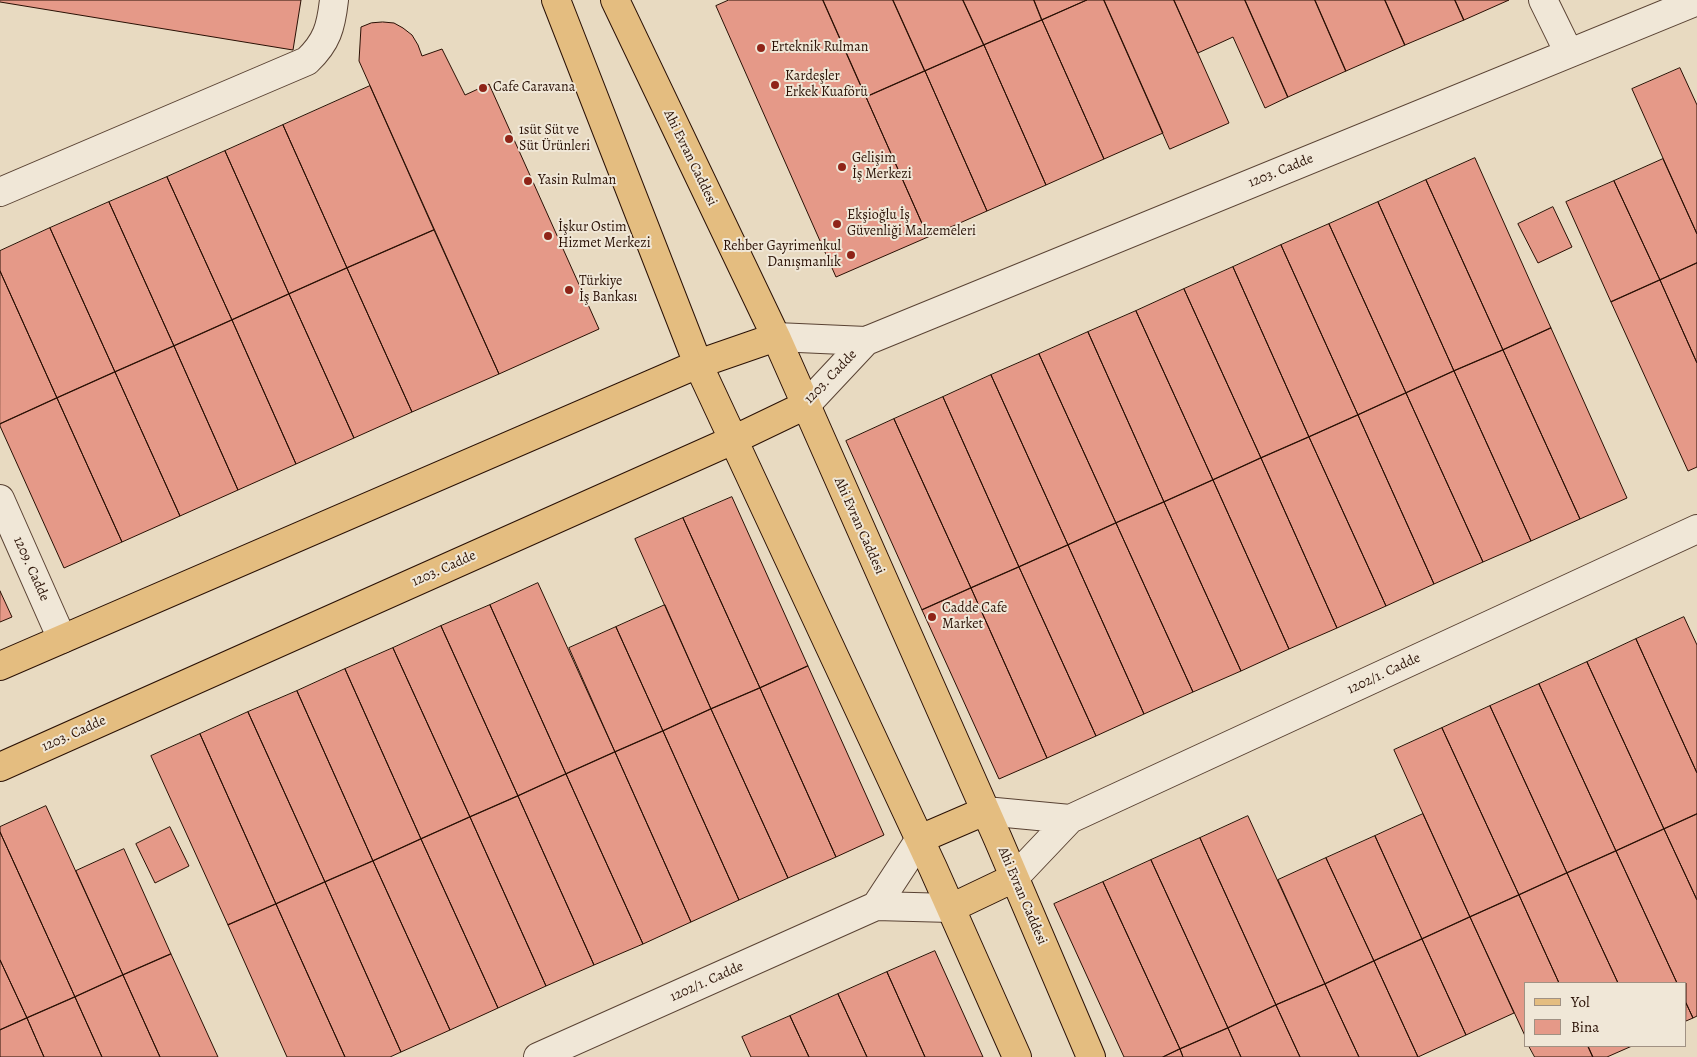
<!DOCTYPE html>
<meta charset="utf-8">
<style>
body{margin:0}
#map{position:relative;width:1697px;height:1057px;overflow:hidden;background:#e8dac1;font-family:Alegreya,serif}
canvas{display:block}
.legend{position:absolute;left:1524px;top:982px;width:162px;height:65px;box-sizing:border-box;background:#f0e7d7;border:1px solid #a09183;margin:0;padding:6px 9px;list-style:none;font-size:15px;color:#291004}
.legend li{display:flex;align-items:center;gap:10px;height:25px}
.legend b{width:25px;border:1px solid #a09183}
</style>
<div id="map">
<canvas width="1697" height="1057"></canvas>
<ul class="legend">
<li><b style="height:6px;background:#e4bd80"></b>Yol</li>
<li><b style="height:14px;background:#e59988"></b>Bina</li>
</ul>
</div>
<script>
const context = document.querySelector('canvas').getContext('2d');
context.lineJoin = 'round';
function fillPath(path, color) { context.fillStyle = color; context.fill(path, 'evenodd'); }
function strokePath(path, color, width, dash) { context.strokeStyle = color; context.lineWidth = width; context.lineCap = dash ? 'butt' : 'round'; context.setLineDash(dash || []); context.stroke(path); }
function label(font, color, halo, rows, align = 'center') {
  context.font = font + ' Alegreya,serif'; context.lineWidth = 4; context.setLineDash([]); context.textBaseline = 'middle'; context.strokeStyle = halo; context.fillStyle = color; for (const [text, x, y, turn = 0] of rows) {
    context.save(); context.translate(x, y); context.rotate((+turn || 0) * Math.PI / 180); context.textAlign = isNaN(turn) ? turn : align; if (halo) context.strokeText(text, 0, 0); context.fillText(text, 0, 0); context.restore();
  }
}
const building = new Path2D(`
 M 0,0 L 301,0 L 293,50 L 0,2 Z
 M 729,0 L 823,0 L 928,237 L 836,277 L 716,6 Z
 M 823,0 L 893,0 L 925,71 L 866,97 Z
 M 893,0 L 963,0 L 984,45 L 925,71 Z
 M 963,0 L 1034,0 L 1042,20 L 984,45 Z
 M 1034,0 L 1087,0 L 1042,20 Z
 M 1087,0 L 1104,0 L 1163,133 L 1104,159 L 1042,20 Z
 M 1104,0 L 1174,0 L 1229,123 L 1170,149 Z
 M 1174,0 L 1245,0 L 1288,97 L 1265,108 L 1233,37 L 1198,53 Z
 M 1245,0 L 1315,0 L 1346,71 L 1288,97 Z
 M 1315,0 L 1385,0 L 1405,45 L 1346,71 Z
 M 1385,0 L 1455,0 L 1464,20 L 1405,45 Z
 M 1455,0 L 1509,0 L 1464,20 Z
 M 1042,20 L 1104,159 L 1046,185 L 984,45 Z
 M 383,22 L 394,23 L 403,28 L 412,35 L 418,45 L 422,56 L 442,49 L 465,95 L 489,84 L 599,329 L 499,374 L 359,61 L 361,27 L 371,23 Z
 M 984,45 L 1046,185 L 987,211 L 925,71 Z
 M 1680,68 L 1697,105 L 1697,234 L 1632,89 Z
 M 925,71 L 987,211 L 928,237 L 866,97 Z
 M 370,86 L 434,230 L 347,268 L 283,125 Z
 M 283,125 L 347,268 L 289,294 L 225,151 Z
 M 225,151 L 289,294 L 232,320 L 167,177 Z
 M 1475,158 L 1551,328 L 1503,350 L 1426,180 Z
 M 1663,159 L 1697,234 L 1697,263 L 1660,280 L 1614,181 Z
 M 167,177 L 232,320 L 174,346 L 109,202 Z
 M 1426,180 L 1503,350 L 1454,371 L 1378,202 Z
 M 1614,181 L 1660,280 L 1611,302 L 1566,202 Z
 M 109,202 L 174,346 L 115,372 L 50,228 Z
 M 1378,202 L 1454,371 L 1406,393 L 1329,224 Z
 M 1553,207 L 1572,247 L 1538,263 L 1518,224 Z
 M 1329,224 L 1406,393 L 1358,415 L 1281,245 Z
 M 50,228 L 115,372 L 57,398 L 0,271 L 0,251 Z
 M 434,230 L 499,374 L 412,412 L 347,268 Z
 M 1281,245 L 1358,415 L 1309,437 L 1233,267 Z
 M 1697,263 L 1697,363 L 1660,280 Z
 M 1233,267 L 1309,437 L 1261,458 L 1184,289 Z
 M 347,268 L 412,412 L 354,438 L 289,294 Z
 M 0,271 L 57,398 L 0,424 Z
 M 1660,280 L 1697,363 L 1697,467 L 1688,471 L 1611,302 Z
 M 1184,289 L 1261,458 L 1213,480 L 1136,311 Z
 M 289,294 L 354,438 L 296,464 L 232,320 Z
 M 1136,311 L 1213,480 L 1164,502 L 1088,332 Z
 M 232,320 L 296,464 L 238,490 L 174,346 Z
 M 1551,328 L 1627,498 L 1580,519 L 1503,350 Z
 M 1088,332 L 1164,502 L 1116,523 L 1039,354 Z
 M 174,346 L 238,490 L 180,516 L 115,372 Z
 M 1503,350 L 1580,519 L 1531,541 L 1454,371 Z
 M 1039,354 L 1116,523 L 1068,545 L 991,375 Z
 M 1454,371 L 1531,541 L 1483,562 L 1406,393 Z
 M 115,372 L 180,516 L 122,542 L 57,398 Z
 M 991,375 L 1068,545 L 1019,567 L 943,397 Z
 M 1406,393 L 1483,562 L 1434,584 L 1358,415 Z
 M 943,397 L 1019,567 L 971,588 L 894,419 Z
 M 57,398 L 122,542 L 64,568 L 0,426 L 0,424 Z
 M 1358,415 L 1434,584 L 1386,606 L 1309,437 Z
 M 894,419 L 971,588 L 922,610 L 846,441 Z
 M 1309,437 L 1386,606 L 1337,628 L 1261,458 Z
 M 1261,458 L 1337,628 L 1289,649 L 1213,480 Z
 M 1213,480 L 1289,649 L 1241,671 L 1164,502 Z
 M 732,497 L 808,666 L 760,688 L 683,518 Z
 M 1164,502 L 1241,671 L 1193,692 L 1116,523 Z
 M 683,518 L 760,688 L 711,709 L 635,539 Z
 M 1116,523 L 1193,692 L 1144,714 L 1068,545 Z
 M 1068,545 L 1144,714 L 1096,736 L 1019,567 Z
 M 1019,567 L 1096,736 L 1047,758 L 971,588 Z
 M 538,583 L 615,752 L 566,774 L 490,605 Z
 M 971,588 L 1047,758 L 999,779 L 922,610 Z
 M 0,591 L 12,617 L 0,622 Z
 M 490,605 L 566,774 L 518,796 L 441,626 Z
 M 665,605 L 711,709 L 663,731 L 616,627 Z
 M 1684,617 L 1697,645 L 1697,773 L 1636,639 Z
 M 441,626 L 518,796 L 470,817 L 393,648 Z
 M 616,627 L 663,731 L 615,752 L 569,648 Z
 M 1636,639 L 1697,773 L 1697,814 L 1664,829 L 1587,662 Z
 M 393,648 L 470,817 L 421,839 L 345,669 Z
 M 1587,662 L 1664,829 L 1616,851 L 1539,684 Z
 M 808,666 L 884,835 L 836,857 L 760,688 Z
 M 345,669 L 421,839 L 373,861 L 297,691 Z
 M 1539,684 L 1616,851 L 1567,873 L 1490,706 Z
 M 760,688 L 836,857 L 788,878 L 711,709 Z
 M 297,691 L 373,861 L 325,882 L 248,712 Z
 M 1490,706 L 1567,873 L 1519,895 L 1442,728 Z
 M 711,709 L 788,878 L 739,900 L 663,731 Z
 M 248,712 L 325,882 L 276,904 L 200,734 Z
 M 1442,728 L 1519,895 L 1470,917 L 1394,750 Z
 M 663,731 L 739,900 L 691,922 L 615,752 Z
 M 200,734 L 276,904 L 228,925 L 151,756 Z
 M 615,752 L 691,922 L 643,944 L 566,774 Z
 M 566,774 L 643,944 L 594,965 L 518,796 Z
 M 518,796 L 594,965 L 546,986 L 470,817 Z
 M 46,806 L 123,975 L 75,997 L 0,832 L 0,827 Z
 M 1423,814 L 1470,917 L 1422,939 L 1375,836 Z
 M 1697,814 L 1697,900 L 1664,829 Z
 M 1248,816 L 1325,984 L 1276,1005 L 1200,838 Z
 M 470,817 L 546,986 L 498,1008 L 421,839 Z
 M 170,827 L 189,866 L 155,883 L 136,844 Z
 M 1664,829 L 1697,900 L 1697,1016 L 1693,1018 L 1686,1003 L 1686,983 L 1677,983 L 1616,851 Z
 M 0,832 L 75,997 L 27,1018 L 0,960 Z
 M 1375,836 L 1422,939 L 1374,961 L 1326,858 Z
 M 1200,838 L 1276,1005 L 1228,1028 L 1151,860 Z
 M 421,839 L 498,1008 L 450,1030 L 373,861 Z
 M 124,849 L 171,954 L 123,975 L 76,871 Z
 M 1616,851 L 1677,983 L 1618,983 L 1567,873 Z
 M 1326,858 L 1374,961 L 1325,984 L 1278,880 Z
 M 1151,860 L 1228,1028 L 1180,1049 L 1103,882 Z
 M 373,861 L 450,1030 L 401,1052 L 325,882 Z
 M 1567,873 L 1618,983 L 1559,983 L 1519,895 Z
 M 325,882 L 401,1052 L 390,1057 L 345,1057 L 276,904 Z
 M 1103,882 L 1180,1049 L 1163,1057 L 1124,1057 L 1054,904 Z
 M 1519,895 L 1559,983 L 1526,983 L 1526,1038 L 1470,917 Z
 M 276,904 L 345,1057 L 287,1057 L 228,925 Z
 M 1470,917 L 1514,1013 L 1466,1035 L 1422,939 Z
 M 1422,939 L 1466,1035 L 1418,1057 L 1374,961 Z
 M 935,951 L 983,1057 L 925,1057 L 887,972 Z
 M 171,954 L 218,1057 L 160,1057 L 123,975 Z
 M 0,960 L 27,1018 L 0,1030 Z
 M 1374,961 L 1418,1057 L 1359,1057 L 1325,984 Z
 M 887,972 L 925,1057 L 867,1057 L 838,994 Z
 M 123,975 L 160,1057 L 102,1057 L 75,997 Z
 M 1325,984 L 1359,1057 L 1300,1057 L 1276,1005 Z
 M 838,994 L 867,1057 L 809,1057 L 790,1016 Z
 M 75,997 L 102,1057 L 44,1057 L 27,1018 Z
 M 1686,1003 L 1693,1018 L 1686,1021 Z
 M 1276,1005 L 1300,1057 L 1241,1057 L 1228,1028 Z
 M 790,1016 L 809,1057 L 751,1057 L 742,1037 Z
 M 27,1018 L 44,1057 L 0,1057 L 0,1030 Z
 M 1228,1028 L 1241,1057 L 1183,1057 L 1180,1049 Z
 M 1529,1046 L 1588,1046 L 1593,1057 L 1535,1057 Z
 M 1588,1046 L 1632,1046 L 1607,1057 L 1593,1057 Z
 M 1180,1049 L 1183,1057 L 1163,1057 Z`);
const minor = new Path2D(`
 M 1543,0 L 1569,53
 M 0,192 L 307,61 C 327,42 331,27 334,0
 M 776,337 L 866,341
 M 806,405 L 866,341 L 1697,1
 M 0,499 L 62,639
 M 985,811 L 1070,819
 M 1014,878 L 1070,819 L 1697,529
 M 876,906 L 920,839
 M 538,1057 L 876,906 L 951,908`);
const major = new Path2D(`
 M 556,0 L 698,364 L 933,868 L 1017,1057
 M 615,0 L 776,337 L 998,839 L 1091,1057
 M 0,666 L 698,364 L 776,337
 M 0,767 L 733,440 L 806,405
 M 920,839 L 985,811
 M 951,908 L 1014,878`);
const markers = [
 [761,48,5,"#8f2418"],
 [775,85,5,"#8f2418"],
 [483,88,5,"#8f2418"],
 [509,139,5,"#8f2418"],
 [842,167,5,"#8f2418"],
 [528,181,5,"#8f2418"],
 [837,224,5,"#8f2418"],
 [548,236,5,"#8f2418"],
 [851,255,5,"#8f2418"],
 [569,290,5,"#8f2418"],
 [932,617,5,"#8f2418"]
];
const poiNames = [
 ["Erteknik Rulman",771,48],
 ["Kardeşler",785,77],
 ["Erkek Kuaförü",785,93],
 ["Cafe Caravana",493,88],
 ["1süt Süt ve",519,131],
 ["Süt Ürünleri",519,147],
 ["Gelişim",852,159],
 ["İş Merkezi",852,175],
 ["Yasin Rulman",538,181],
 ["Ekşioğlu İş",847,216],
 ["Güvenliği Malzemeleri",847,232],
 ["İşkur Ostim",558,228],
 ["Hizmet Merkezi",558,244],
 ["Rehber Gayrimenkul",841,247,"right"],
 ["Danışmanlık",841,263,"right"],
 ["Türkiye",579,282],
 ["İş Bankası",579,298],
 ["Cadde Cafe",942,609],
 ["Market",942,625]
];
const streetNames = [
 ["Ahi Evran Caddesi",690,158,64],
 ["1203. Cadde",1281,171,-22],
 ["1203. Cadde",831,377,-46],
 ["Ahi Evran Caddesi",859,526,66],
 ["1209. Cadde",31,569,66],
 ["1203. Cadde",444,569,-24],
 ["1202/1. Cadde",1384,674,-25],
 ["1203. Cadde",74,734,-24],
 ["Ahi Evran Caddesi",1022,896,67],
 ["1202/1. Cadde",707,982,-24]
];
fillPath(building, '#e59988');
strokePath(building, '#291004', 1);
strokePath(minor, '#594233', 30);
strokePath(major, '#291004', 30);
strokePath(minor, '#f0e7d7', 28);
strokePath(major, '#e4bd80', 28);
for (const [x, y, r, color] of markers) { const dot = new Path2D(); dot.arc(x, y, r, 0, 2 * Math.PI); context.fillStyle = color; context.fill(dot); strokePath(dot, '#f0e7d7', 2); }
label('14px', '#291004', '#f0e7d7', poiNames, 'left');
label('14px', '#291004', '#f0e7d7', streetNames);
</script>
